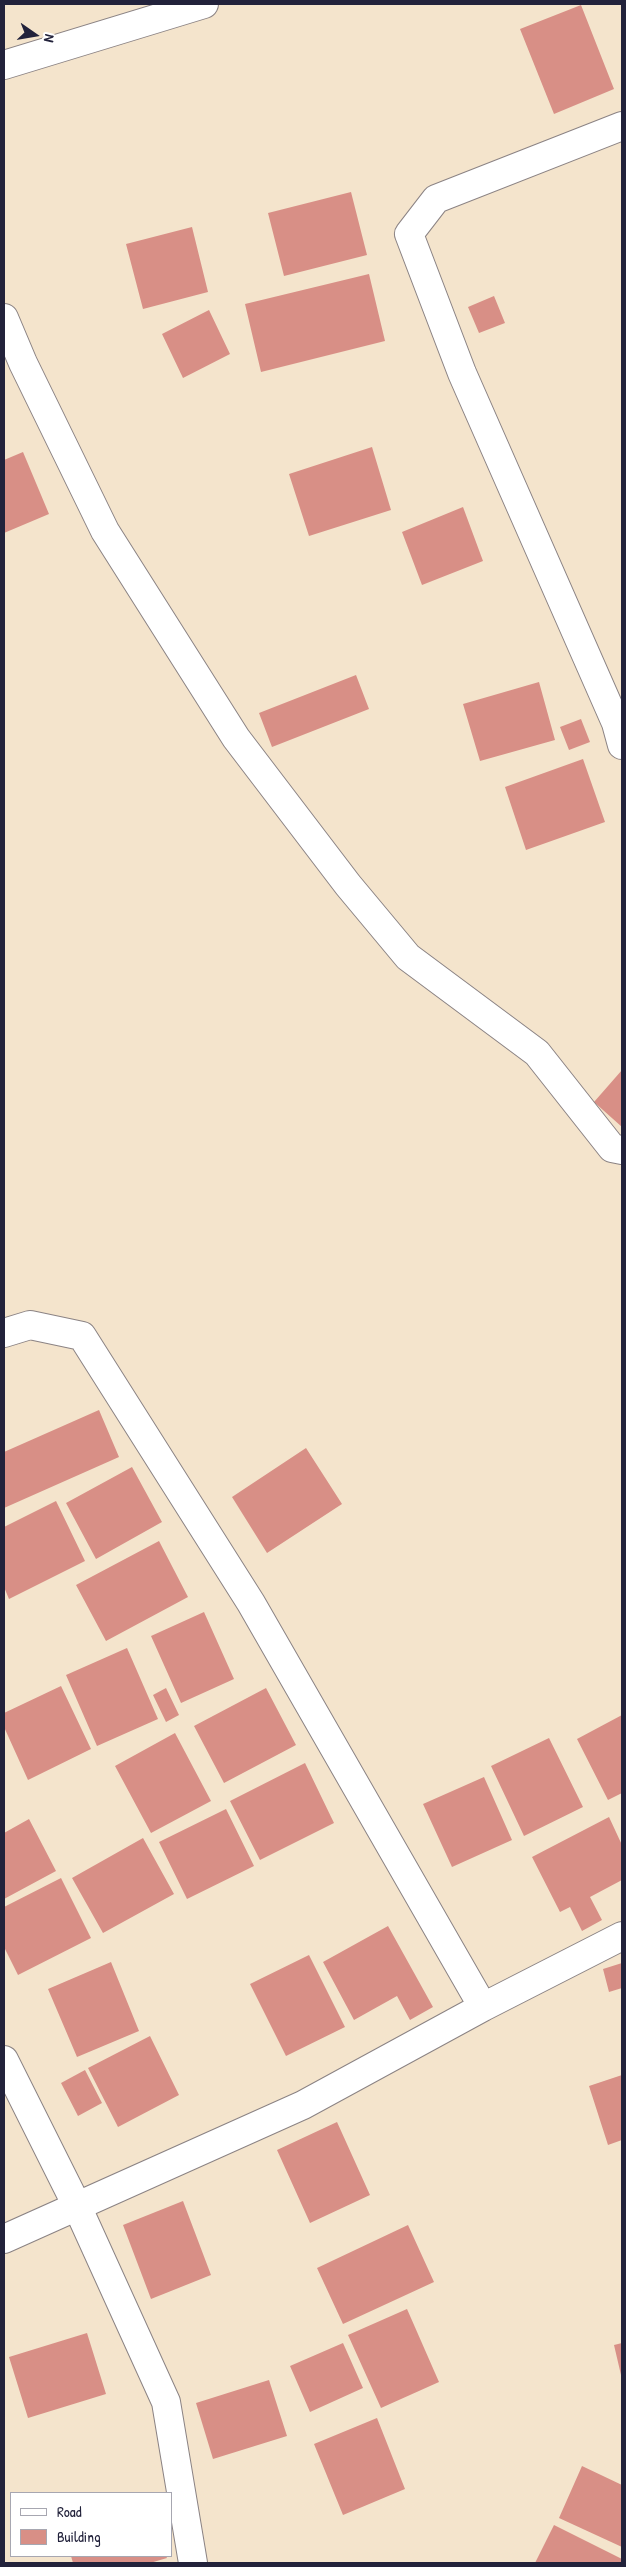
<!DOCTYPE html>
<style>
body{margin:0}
#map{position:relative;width:626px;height:2567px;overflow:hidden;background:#f4e4cc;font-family:"Patrick Hand",sans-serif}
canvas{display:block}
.frame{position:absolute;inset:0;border:5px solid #22223b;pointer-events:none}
.legend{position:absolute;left:10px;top:2492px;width:162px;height:65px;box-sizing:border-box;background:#fff;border:1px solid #a7a7b1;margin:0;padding:6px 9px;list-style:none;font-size:15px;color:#22223b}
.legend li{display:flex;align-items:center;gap:10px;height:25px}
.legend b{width:25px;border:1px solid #a7a7b1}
.north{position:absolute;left:10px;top:10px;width:50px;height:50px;-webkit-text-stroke:4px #fff;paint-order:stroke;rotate:103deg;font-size:14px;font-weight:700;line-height:20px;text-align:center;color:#22223b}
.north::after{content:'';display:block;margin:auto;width:18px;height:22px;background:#22223b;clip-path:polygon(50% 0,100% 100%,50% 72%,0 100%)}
</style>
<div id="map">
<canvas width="626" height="2567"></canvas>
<div class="frame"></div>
<ul class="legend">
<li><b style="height:6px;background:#fff"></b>Road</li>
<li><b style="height:14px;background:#d88f86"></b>Building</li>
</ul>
<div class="north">N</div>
</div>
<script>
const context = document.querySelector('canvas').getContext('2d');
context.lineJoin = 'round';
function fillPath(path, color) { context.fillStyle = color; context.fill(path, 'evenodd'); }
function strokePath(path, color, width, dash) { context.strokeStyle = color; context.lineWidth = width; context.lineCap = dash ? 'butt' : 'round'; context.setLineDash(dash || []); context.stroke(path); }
const building = new Path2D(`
 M 581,5 L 614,89 L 554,114 L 520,29 Z
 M 351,192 L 367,255 L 284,276 L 268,213 Z
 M 192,227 L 208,292 L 143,309 L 126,244 Z
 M 369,274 L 385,341 L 261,372 L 245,304 Z
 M 494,296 L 505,323 L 479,333 L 468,307 Z
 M 209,310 L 230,354 L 183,378 L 162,334 Z
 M 372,447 L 391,510 L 309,536 L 289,474 Z
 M 23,452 L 49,514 L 4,533 L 4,460 Z
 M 463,507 L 483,561 L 422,585 L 402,532 Z
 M 356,675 L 369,709 L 272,747 L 259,713 Z
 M 539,682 L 555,740 L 480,761 L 463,704 Z
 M 581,719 L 590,742 L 569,750 L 560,727 Z
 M 583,759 L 605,822 L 526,850 L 505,787 Z
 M 622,1070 L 622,1127 L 594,1102 Z
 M 99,1410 L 119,1457 L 4,1508 L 4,1452 Z
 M 306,1448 L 342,1504 L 267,1553 L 232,1497 Z
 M 132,1467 L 162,1522 L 96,1559 L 66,1503 Z
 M 56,1501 L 85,1561 L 9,1599 L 4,1587 L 4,1527 Z
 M 159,1541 L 188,1597 L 106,1641 L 76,1585 Z
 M 204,1612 L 234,1679 L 181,1703 L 151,1636 Z
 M 127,1648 L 158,1719 L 97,1746 L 66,1675 Z
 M 61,1686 L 91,1749 L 28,1780 L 4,1727 L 4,1713 Z
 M 166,1688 L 179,1715 L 166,1722 L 153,1695 Z
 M 266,1688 L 296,1745 L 224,1783 L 194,1726 Z
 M 622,1715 L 622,1793 L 608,1800 L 577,1739 Z
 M 175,1733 L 211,1801 L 151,1833 L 115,1766 Z
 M 549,1738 L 583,1807 L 524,1836 L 491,1766 Z
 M 305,1763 L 334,1823 L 260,1860 L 230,1801 Z
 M 484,1777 L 512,1840 L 452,1867 L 423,1804 Z
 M 226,1809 L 254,1866 L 187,1899 L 159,1842 Z
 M 609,1817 L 622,1845 L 622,1880 L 590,1897 L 602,1920 L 582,1931 L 570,1907 L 560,1912 L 532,1857 Z
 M 29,1819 L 56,1871 L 4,1899 L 4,1833 Z
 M 143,1838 L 174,1894 L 103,1933 L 72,1878 Z
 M 61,1878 L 91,1938 L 18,1975 L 4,1947 L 4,1907 Z
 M 388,1926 L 433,2007 L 410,2020 L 397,1996 L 354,2020 L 323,1962 Z
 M 309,1955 L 345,2027 L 286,2056 L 250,1984 Z
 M 111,1962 L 139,2031 L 77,2057 L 48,1989 Z
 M 622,1963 L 622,1988 L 609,1992 L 603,1969 Z
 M 150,2036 L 179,2095 L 118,2127 L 88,2068 Z
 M 85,2070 L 102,2103 L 78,2116 L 61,2083 Z
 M 622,2075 L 622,2140 L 608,2145 L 589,2086 Z
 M 337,2122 L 370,2195 L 310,2223 L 277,2150 Z
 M 183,2201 L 211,2275 L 151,2299 L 123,2225 Z
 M 408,2225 L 434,2282 L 343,2324 L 317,2268 Z
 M 407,2309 L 439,2382 L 381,2408 L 348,2335 Z
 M 87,2333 L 106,2394 L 28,2418 L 9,2357 Z
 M 343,2343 L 363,2388 L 310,2412 L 290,2366 Z
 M 622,2343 L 622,2375 L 621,2375 L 614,2345 Z
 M 269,2380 L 287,2436 L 213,2459 L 196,2403 Z
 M 377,2418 L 405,2489 L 343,2515 L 314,2444 Z
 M 582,2466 L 622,2485 L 622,2547 L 559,2518 Z
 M 554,2525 L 622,2559 L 622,2563 L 535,2563 Z
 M 71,2556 L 166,2556 L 167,2558 L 150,2563 L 73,2563 Z`);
const minor = new Path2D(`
 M 4,65 L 204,4
 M 622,126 L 436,199 L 409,234 L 462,373 L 616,723 L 622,745
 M 4,318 L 23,363 L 105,531 L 236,738 L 348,885 L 408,957 L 537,1053 L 612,1148 L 622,1150
 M 4,1333 L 30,1325 L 82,1336 L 251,1603 L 483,2007
 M 4,2060 L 77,2206 L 166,2402 L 193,2563
 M 4,2239 L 303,2105 L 483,2007 L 622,1936`);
fillPath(building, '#d88f86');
strokePath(minor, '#8b8384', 30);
strokePath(minor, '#fff', 28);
</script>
